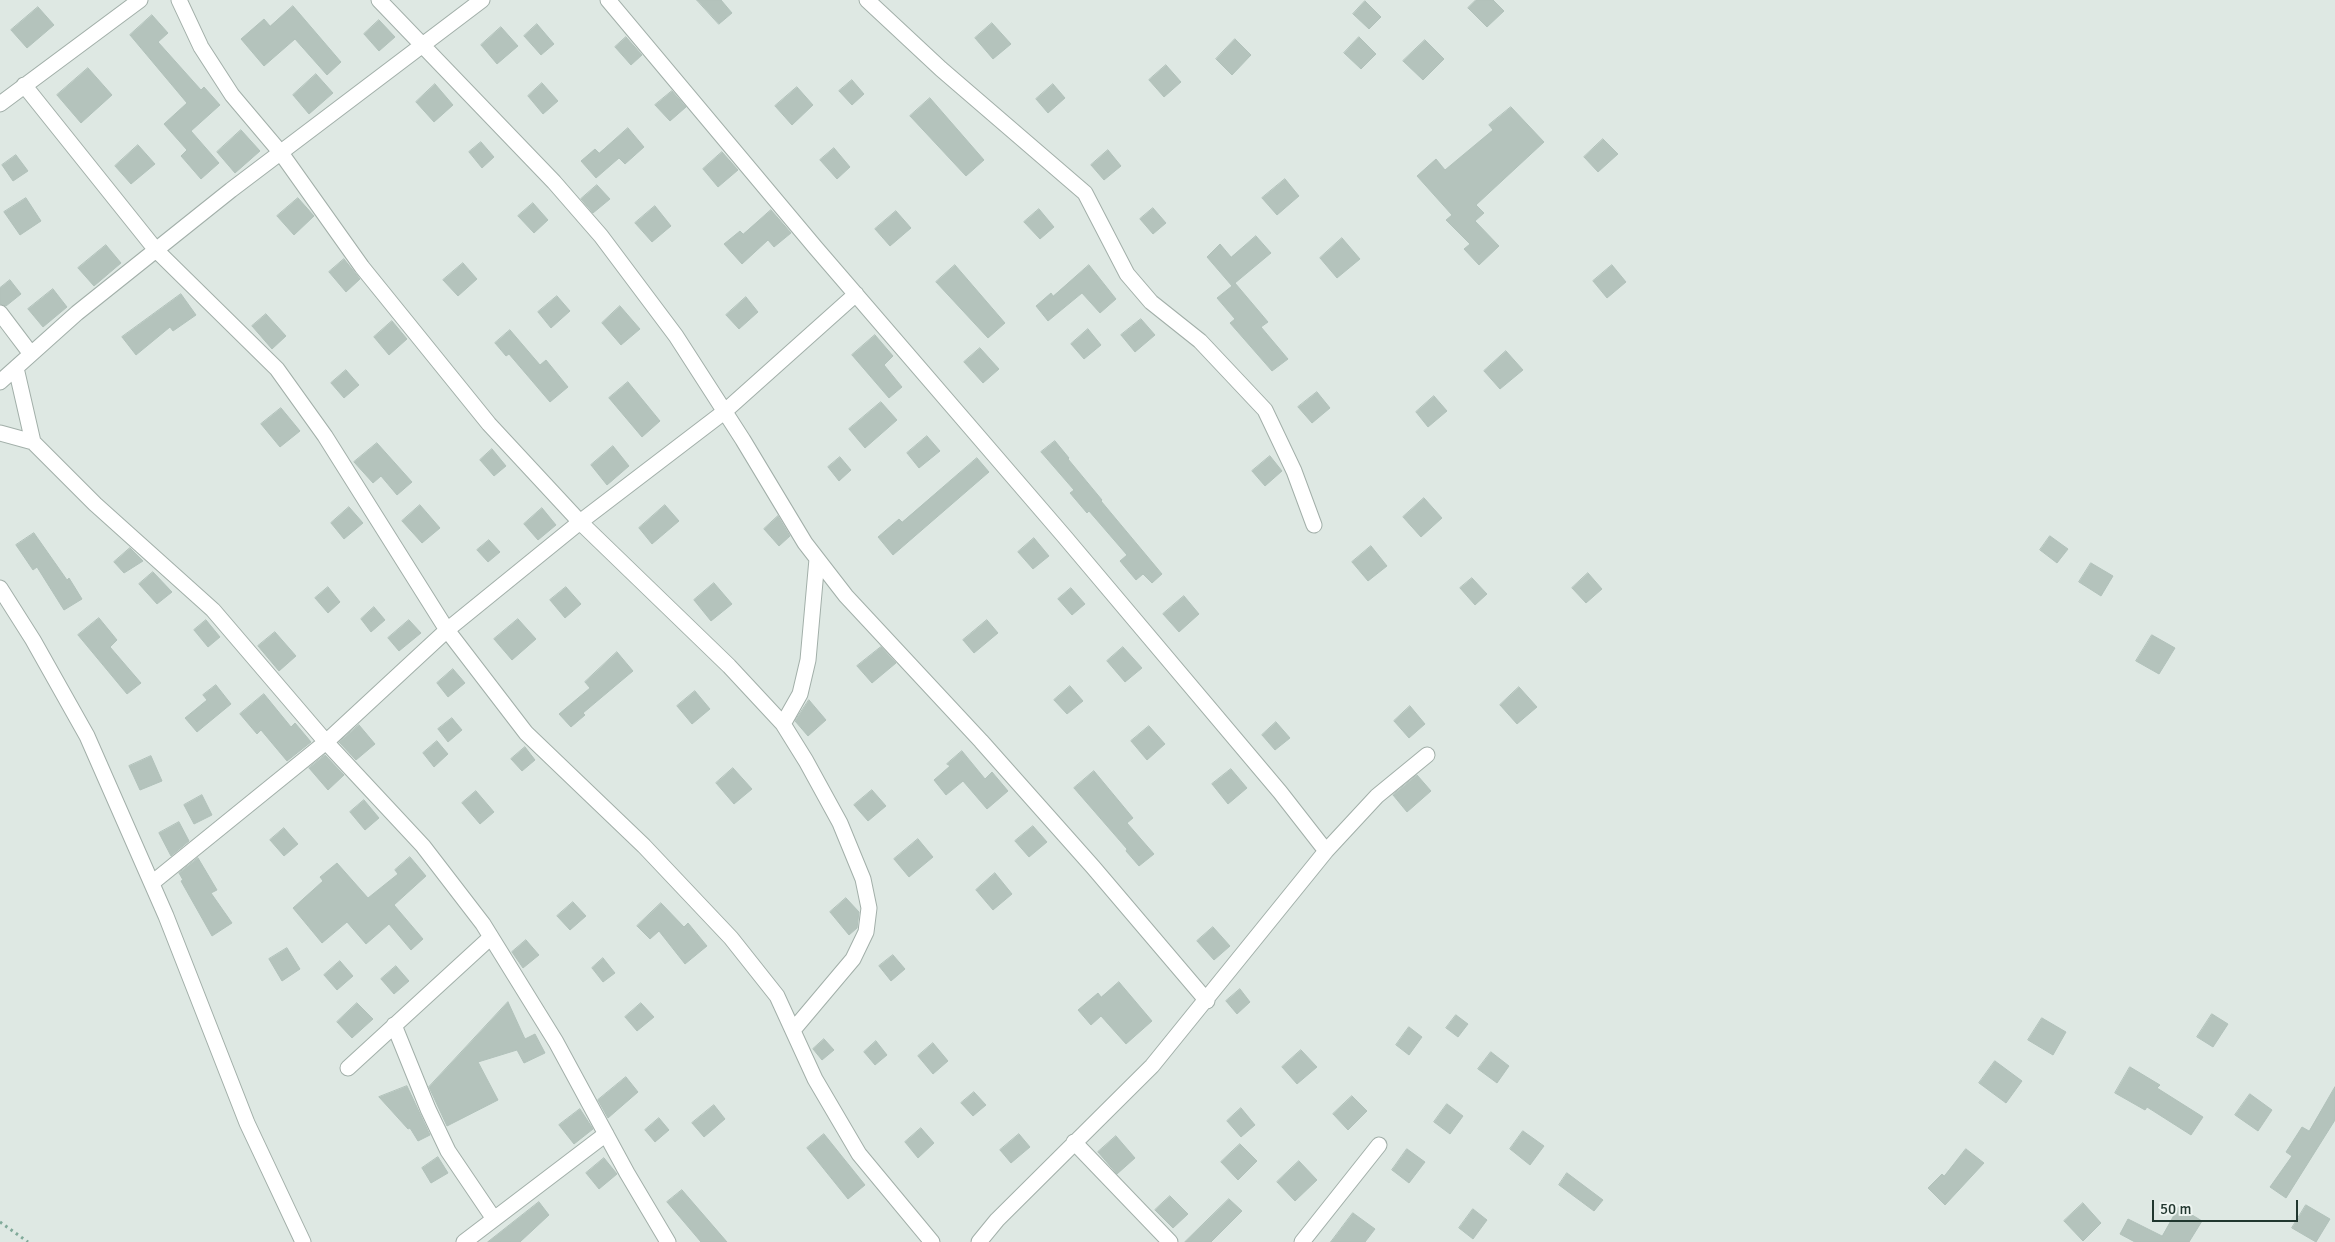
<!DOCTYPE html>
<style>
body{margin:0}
#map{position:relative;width:2335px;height:1242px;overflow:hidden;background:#dee8e3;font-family:Signika,sans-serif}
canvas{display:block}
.scale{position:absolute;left:2152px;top:1200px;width:146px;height:22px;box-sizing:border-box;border:2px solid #21372f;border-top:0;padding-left:6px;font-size:15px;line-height:18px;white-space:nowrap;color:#21372f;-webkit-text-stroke:4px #eef5f1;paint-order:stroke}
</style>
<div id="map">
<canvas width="2335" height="1242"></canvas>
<div class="scale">50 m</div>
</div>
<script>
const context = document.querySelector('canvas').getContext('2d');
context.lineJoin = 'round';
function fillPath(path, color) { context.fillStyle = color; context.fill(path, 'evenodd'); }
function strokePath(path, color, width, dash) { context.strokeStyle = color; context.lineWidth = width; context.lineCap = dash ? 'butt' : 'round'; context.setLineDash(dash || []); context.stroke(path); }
const building = new Path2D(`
 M 697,0 L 721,0 L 732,13 L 719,24 Z
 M 1476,0 L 1493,0 L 1504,11 L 1487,27 L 1468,8 Z
 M 1365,1 L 1381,17 L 1369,29 L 1353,14 Z
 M 293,6 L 341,62 L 327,75 L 295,39 L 264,66 L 241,39 L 264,19 L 270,26 Z
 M 38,7 L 54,25 L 27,48 L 11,30 Z
 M 152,15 L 168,33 L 158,42 L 201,90 L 204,87 L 220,105 L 191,131 L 219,163 L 201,179 L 181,156 L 187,150 L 164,124 L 187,103 L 130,35 Z
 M 379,20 L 395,37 L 379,51 L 364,34 Z
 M 992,23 L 1011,44 L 993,59 L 975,38 Z
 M 537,24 L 554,44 L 541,55 L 524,36 Z
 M 501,27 L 518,46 L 497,64 L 481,45 Z
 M 626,37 L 642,55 L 631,65 L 615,47 Z
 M 1359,37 L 1376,54 L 1361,69 L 1344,53 Z
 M 1235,39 L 1251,55 L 1232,75 L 1216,59 Z
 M 1425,40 L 1444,59 L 1423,80 L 1403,61 Z
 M 1166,65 L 1181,82 L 1164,97 L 1149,80 Z
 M 88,68 L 112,95 L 81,123 L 57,95 Z
 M 316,74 L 333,93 L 309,114 L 293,95 Z
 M 852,80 L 864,94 L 852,105 L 839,91 Z
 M 542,83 L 558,101 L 543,114 L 528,96 Z
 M 435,84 L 453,105 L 434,122 L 416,102 Z
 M 1053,84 L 1065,98 L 1048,113 L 1036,99 Z
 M 797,87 L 813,105 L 792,125 L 775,106 Z
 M 672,91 L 686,107 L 670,121 L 655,105 Z
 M 930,98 L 984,160 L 966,176 L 910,116 Z
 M 1511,107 L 1544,142 L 1476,205 L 1484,213 L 1475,221 L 1499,246 L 1479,265 L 1464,249 L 1470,244 L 1446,220 L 1452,215 L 1417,176 L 1436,159 L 1445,170 L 1493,130 L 1489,125 Z
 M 628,128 L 644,147 L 625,164 L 619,158 L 596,178 L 581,161 L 595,149 L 599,153 Z
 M 241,130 L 260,151 L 235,173 L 217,152 Z
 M 1603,139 L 1618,154 L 1598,172 L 1584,157 Z
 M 481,142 L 494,157 L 482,168 L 469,152 Z
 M 138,145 L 155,164 L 131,184 L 115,166 Z
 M 834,148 L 850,167 L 837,179 L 820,160 Z
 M 1108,150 L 1121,166 L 1104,180 L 1091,165 Z
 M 722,152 L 738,170 L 718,187 L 703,169 Z
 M 16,155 L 28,171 L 13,181 L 2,165 Z
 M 1285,179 L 1299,196 L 1277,215 L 1262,198 Z
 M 597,185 L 610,199 L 593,213 L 581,199 Z
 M 26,198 L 41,221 L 20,235 L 4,212 Z
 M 298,198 L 314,216 L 294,235 L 277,216 Z
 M 533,203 L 548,220 L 534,233 L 518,216 Z
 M 655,206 L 671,226 L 652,242 L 635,223 Z
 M 1153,208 L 1166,223 L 1153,234 L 1140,219 Z
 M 1039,209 L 1054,227 L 1040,239 L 1024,222 Z
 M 771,210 L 791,233 L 774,247 L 768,240 L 742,264 L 724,244 L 740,231 L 743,234 Z
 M 896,211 L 911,228 L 890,246 L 875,229 Z
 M 1256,236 L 1271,253 L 1235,283 L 1268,322 L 1261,327 L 1288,359 L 1272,371 L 1230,323 L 1235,319 L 1217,298 L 1232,286 L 1207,257 L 1220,244 L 1231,257 Z
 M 1342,238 L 1360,259 L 1337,278 L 1320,258 Z
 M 106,245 L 121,263 L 94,286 L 78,268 Z
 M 344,259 L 360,279 L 346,292 L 329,272 Z
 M 463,263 L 477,279 L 458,296 L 443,280 Z
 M 955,265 L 1005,323 L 988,338 L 936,282 Z
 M 1089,265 L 1116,299 L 1100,313 L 1082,293 L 1048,321 L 1036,306 L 1051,293 L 1053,296 Z
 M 1612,265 L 1626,282 L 1607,298 L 1593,281 Z
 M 10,280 L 21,294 L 6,306 L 0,304 L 0,288 Z
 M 53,289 L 67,307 L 43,327 L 28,309 Z
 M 181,294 L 196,315 L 173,331 L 170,327 L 136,355 L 122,337 Z
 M 557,296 L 570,311 L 551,328 L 538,312 Z
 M 746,297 L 758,312 L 739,329 L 726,315 Z
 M 620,306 L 640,329 L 621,345 L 602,323 Z
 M 266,314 L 286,336 L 272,349 L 252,326 Z
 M 1141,319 L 1155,335 L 1135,352 L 1121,335 Z
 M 392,321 L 407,339 L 389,355 L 374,337 Z
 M 1088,329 L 1101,345 L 1084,359 L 1071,344 Z
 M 510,330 L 540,365 L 546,360 L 568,387 L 550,402 L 509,354 L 506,356 L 495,343 Z
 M 875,335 L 893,356 L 884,365 L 902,387 L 889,398 L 852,355 Z
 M 980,348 L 999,369 L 983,383 L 964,362 Z
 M 1506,351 L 1523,370 L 1500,389 L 1484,371 Z
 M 346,370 L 359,385 L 344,398 L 331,383 Z
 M 628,382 L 660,421 L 642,437 L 609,398 Z
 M 1317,392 L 1330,408 L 1312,423 L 1298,407 Z
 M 1434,396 L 1447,411 L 1428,427 L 1416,412 Z
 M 881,402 L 897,420 L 865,448 L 849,429 Z
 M 281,408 L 300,431 L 280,447 L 261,424 Z
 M 927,436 L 940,451 L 919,468 L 907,453 Z
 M 1055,441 L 1069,458 L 1068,459 L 1102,500 L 1101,501 L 1162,574 L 1152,583 L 1143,574 L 1136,580 L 1120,561 L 1127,555 L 1089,511 L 1087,513 L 1070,493 L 1074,490 L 1041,452 Z
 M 377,443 L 412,482 L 397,495 L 381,476 L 373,483 L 354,462 Z
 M 613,446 L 629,466 L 607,485 L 591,465 Z
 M 492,449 L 506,466 L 494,476 L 480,460 Z
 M 1270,456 L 1282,471 L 1265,486 L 1252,471 Z
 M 840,457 L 851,470 L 839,481 L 828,467 Z
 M 977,458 L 989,472 L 893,555 L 878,537 L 899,519 L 902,522 Z
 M 1424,498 L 1442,518 L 1421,537 L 1403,517 Z
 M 420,505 L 440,528 L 422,543 L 402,521 Z
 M 665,505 L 679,521 L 652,544 L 639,528 Z
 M 349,507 L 363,523 L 344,539 L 331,523 Z
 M 542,508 L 556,525 L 538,540 L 524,524 Z
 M 778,516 L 790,536 L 779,546 L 764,529 Z
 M 34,533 L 67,580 L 69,578 L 82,599 L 64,610 L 37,567 L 33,570 L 16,545 Z
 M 2050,536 L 2068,549 L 2057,563 L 2040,550 Z
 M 1034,538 L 1049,556 L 1033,569 L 1018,552 Z
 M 489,540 L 500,552 L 488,562 L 477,550 Z
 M 1371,546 L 1387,566 L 1368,581 L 1352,562 Z
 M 130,548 L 143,561 L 124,573 L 114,562 Z
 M 2091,563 L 2113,576 L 2101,596 L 2079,582 Z
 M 153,572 L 172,592 L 157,604 L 139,584 Z
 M 1588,573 L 1602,589 L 1586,603 L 1572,588 Z
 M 1472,578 L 1487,594 L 1475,605 L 1460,588 Z
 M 714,583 L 732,604 L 711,621 L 694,600 Z
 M 328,587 L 340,602 L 328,613 L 315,598 Z
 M 566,587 L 581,604 L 565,618 L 550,600 Z
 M 1071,588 L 1085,604 L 1072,615 L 1058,599 Z
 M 1184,596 L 1199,614 L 1179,632 L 1163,614 Z
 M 374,607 L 385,620 L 371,632 L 361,619 Z
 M 99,618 L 117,640 L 110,647 L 141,683 L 127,694 L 78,635 Z
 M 518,619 L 536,639 L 512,660 L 494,639 Z
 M 206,620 L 220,637 L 208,647 L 194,630 Z
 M 409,620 L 421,633 L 399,651 L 388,638 Z
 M 987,620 L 998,633 L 974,653 L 963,640 Z
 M 275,632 L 296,656 L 279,671 L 258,646 Z
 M 2152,635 L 2175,648 L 2159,674 L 2136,661 Z
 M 881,647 L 896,663 L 872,683 L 857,666 Z
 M 1123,647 L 1142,668 L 1125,682 L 1107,661 Z
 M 617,652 L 633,671 L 583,713 L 585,715 L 571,727 L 559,714 L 590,688 L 585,682 Z
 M 453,669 L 465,683 L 448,697 L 437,683 Z
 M 216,685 L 231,704 L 197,732 L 185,718 L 207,700 L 203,695 Z
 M 1070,686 L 1083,701 L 1067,714 L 1054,700 Z
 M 1519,687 L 1537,707 L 1517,724 L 1500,705 Z
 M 695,691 L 710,709 L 692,724 L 677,706 Z
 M 264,694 L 291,727 L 295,723 L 311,742 L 287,761 L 261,730 L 257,734 L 240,714 Z
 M 809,700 L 826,720 L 808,736 L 795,721 Z
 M 1410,706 L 1425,724 L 1409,738 L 1394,721 Z
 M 452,718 L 462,730 L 448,742 L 438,729 Z
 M 1276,722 L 1290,738 L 1275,750 L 1262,735 Z
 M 359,725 L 375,744 L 356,760 L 339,742 Z
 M 1149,726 L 1165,744 L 1147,760 L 1131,741 Z
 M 437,741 L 448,754 L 434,767 L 423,753 Z
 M 525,747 L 535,760 L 522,771 L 511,759 Z
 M 962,751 L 985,779 L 992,772 L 1008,791 L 987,809 L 963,781 L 946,795 L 934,780 L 950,766 L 947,764 Z
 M 325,755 L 344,775 L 328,790 L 309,768 Z
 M 151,756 L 162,781 L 140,790 L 129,766 Z
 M 733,768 L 752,789 L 734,804 L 716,783 Z
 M 1231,769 L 1247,788 L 1228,804 L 1212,784 Z
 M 1094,771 L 1133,818 L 1127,823 L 1154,854 L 1139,866 L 1126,851 L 1127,849 L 1074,788 Z
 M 1417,775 L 1431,791 L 1407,812 L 1393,795 Z
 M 872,790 L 886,806 L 868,821 L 854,805 Z
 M 476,791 L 494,812 L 480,824 L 462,803 Z
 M 202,795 L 212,815 L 194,824 L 184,805 Z
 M 364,800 L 379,818 L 365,830 L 350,812 Z
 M 179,822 L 189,841 L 171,856 L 159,833 Z
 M 1033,826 L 1047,842 L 1029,857 L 1015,841 Z
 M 284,828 L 298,844 L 284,856 L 270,840 Z
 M 918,839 L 933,857 L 909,877 L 894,859 Z
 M 410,857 L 426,876 L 394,905 L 423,939 L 411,950 L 389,924 L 366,944 L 347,922 L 322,943 L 293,908 L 323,881 L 320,877 L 337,863 L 368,898 L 398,874 L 395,870 Z
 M 198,858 L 217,890 L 211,893 L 232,923 L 212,936 L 181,881 L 183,880 L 179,873 Z
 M 995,873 L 1012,894 L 993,910 L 976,890 Z
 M 846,898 L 859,912 L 857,928 L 849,935 L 830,912 Z
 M 573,902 L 586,916 L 570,930 L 557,916 Z
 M 661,903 L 684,927 L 688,923 L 707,946 L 685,964 L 659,931 L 650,939 L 637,926 Z
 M 1213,927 L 1230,946 L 1214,960 L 1197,941 Z
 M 526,940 L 539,955 L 523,968 L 512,952 Z
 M 287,948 L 300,969 L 282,981 L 269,959 Z
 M 893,955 L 905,969 L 891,981 L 879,966 Z
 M 603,958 L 615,973 L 603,982 L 592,968 Z
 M 340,961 L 353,976 L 337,990 L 324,975 Z
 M 396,966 L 409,981 L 394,994 L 381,979 Z
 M 1119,982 L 1152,1021 L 1126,1044 L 1101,1016 L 1091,1025 L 1078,1010 L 1098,993 L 1101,997 Z
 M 1240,989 L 1250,1002 L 1237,1014 L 1226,1001 Z
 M 508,1002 L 525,1039 L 535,1034 L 545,1053 L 524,1063 L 517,1050 L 478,1062 L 498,1100 L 447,1126 L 429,1087 Z
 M 357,1003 L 373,1019 L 352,1038 L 337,1022 Z
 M 641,1003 L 654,1017 L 637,1031 L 625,1017 Z
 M 2212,1014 L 2228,1024 L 2213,1047 L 2197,1037 Z
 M 1456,1015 L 1468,1024 L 1458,1037 L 1446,1028 Z
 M 2042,1018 L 2066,1032 L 2053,1055 L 2028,1040 Z
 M 1409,1027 L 1422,1037 L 1409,1055 L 1396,1045 Z
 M 824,1039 L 834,1050 L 822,1060 L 813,1049 Z
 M 876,1041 L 887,1055 L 875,1065 L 864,1052 Z
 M 933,1043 L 948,1061 L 933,1074 L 918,1056 Z
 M 1301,1050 L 1317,1067 L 1297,1084 L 1282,1067 Z
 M 1491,1052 L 1509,1066 L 1497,1083 L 1478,1069 Z
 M 1995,1061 L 2022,1081 L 2006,1103 L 1979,1083 Z
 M 2130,1067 L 2160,1085 L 2157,1088 L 2203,1117 L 2191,1135 L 2147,1107 L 2145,1110 L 2115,1093 Z
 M 626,1077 L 638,1092 L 608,1118 L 598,1100 Z
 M 407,1086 L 430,1135 L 418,1141 L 410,1128 L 408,1129 L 379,1097 Z
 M 2335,1087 L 2335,1120 L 2286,1198 L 2270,1187 L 2292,1156 L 2286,1152 L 2302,1127 L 2309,1131 Z
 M 974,1092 L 986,1105 L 973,1116 L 961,1103 Z
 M 2250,1094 L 2272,1110 L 2258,1131 L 2235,1115 Z
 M 1352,1096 L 1367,1111 L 1348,1130 L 1333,1114 Z
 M 1447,1104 L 1463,1116 L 1450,1134 L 1434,1122 Z
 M 714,1105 L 725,1119 L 704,1137 L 692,1123 Z
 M 1241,1108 L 1255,1125 L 1241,1137 L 1227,1121 Z
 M 580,1109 L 593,1129 L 574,1144 L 559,1125 Z
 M 659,1118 L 669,1130 L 655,1142 L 645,1130 Z
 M 921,1128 L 934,1143 L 918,1158 L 905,1142 Z
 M 1523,1131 L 1544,1146 L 1530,1165 L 1510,1149 Z
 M 824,1134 L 865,1185 L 848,1199 L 807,1148 Z
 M 1019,1134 L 1030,1147 L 1011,1163 L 1000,1150 Z
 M 1116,1136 L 1135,1158 L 1117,1174 L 1098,1152 Z
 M 1240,1144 L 1257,1161 L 1238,1180 L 1221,1162 Z
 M 1407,1149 L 1425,1162 L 1409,1183 L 1392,1170 Z
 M 1966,1149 L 1984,1163 L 1945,1205 L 1928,1188 L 1942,1174 L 1944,1176 Z
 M 438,1157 L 448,1173 L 431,1183 L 422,1168 Z
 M 604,1158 L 617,1174 L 599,1189 L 586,1173 Z
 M 1299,1161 L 1317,1180 L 1295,1201 L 1277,1182 Z
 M 1567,1173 L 1603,1200 L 1594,1211 L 1559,1185 Z
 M 682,1190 L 727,1242 L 701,1242 L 667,1202 Z
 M 1170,1196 L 1188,1214 L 1173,1228 L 1155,1210 Z
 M 1229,1199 L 1242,1211 L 1211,1242 L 1185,1242 Z
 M 539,1202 L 549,1215 L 520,1242 L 488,1242 Z
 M 2083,1203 L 2101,1223 L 2083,1241 L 2064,1221 Z
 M 2306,1205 L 2330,1219 L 2316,1242 L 2292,1228 Z
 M 2179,1207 L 2202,1221 L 2189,1242 L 2135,1242 L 2120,1234 L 2128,1219 L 2162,1236 Z
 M 1473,1209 L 1487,1220 L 1473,1239 L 1459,1228 Z
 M 1353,1213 L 1375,1229 L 1365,1242 L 1331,1242 Z`);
const path = new Path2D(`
 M 0,1222 L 28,1242`);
const minor = new Path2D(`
 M 179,0 L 201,47 L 232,95 L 281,153 L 362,267 L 489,424 L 580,522 L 729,666 L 783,724 L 806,761 L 840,823 L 863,879 L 869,908 L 866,932 L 853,959 L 794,1029
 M 379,0 L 554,182 L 601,236 L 676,336 L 743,440 L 805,543 L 846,596 L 981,741 L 1093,867 L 1207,1001
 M 608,0 L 815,247 L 1064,536 L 1280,792 L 1326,851
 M 867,0 L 941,69 L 1085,193 L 1127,274 L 1151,302 L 1200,341 L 1265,410 L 1294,471 L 1314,525
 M 24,85 L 156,250 L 277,369 L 325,436 L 447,630 L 526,733 L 644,846 L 731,938 L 777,996 L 815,1079 L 859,1154 L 932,1242
 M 0,104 L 140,0
 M 0,313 L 31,354
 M 16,368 L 33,442
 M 0,382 L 77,313 L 231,190 L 482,0
 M 0,433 L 33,442 L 95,504 L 213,610 L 326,742 L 423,846 L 483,924 L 556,1042 L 627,1173 L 668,1242
 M 0,588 L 33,640 L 87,736 L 166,916 L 247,1123 L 303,1242
 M 783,724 L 800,694 L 808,660 L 817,559
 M 152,883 L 326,742 L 447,630 L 580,522 L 724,412 L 856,294
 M 394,1025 L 428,1109 L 448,1151 L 494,1219
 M 348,1068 L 491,937
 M 1074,1142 L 1170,1242
 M 464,1242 L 606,1134
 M 979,1242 L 997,1220 L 1152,1066 L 1326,851 L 1377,796 L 1427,755
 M 1302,1242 L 1379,1145`);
fillPath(building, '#b4c3bc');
strokePath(building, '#b1c1ba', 1);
strokePath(minor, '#a2afa9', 17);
strokePath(path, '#81aa9a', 3, [2.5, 4]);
strokePath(minor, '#fff', 15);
</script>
